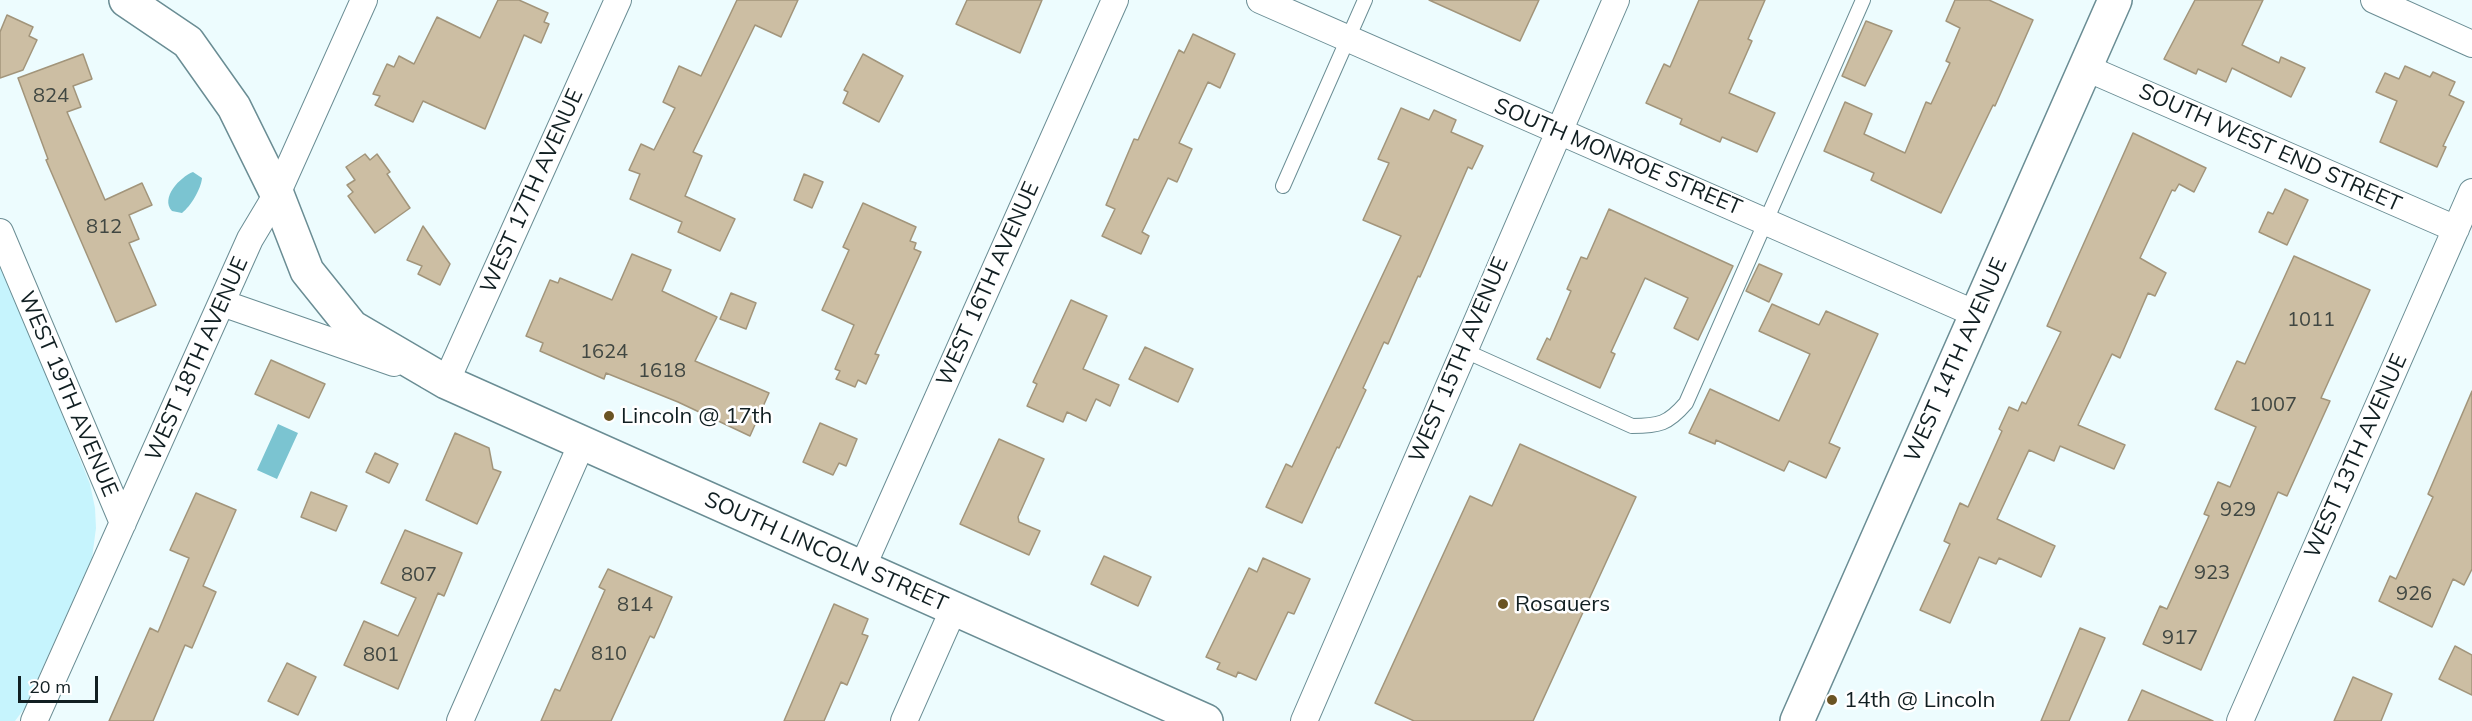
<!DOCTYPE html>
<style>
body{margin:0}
#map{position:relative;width:2472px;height:721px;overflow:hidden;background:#edfcfe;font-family:Mulish,sans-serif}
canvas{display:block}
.scale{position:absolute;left:18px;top:676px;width:80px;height:27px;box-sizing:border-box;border:3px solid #111f22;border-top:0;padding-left:8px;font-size:18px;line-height:21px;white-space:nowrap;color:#111f22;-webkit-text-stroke:4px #fff;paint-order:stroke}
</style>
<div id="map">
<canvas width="2472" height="721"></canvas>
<div class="scale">20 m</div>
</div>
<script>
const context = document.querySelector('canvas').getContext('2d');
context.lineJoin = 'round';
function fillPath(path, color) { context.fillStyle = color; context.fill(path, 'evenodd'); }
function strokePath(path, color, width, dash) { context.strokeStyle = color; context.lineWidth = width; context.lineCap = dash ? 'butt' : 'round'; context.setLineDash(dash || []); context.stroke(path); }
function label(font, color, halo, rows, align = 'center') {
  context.font = font + ' Mulish,sans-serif'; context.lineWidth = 5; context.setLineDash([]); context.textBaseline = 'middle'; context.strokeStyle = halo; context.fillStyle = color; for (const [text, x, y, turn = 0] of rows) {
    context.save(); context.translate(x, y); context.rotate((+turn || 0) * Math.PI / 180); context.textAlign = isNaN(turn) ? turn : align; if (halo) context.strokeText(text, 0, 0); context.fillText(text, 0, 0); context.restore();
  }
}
const green = new Path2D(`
 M 0,260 L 90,484 L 95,508 L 96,528 L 92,558 L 24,709 L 15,721 L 0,721 Z`);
const water = new Path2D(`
 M 193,172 L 202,178 C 201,189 191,206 182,213 L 172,211 C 160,198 180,177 193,172 Z
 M 278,424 L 298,433 L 277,479 L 257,470 Z`);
const building = new Path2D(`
 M 498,0 L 519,0 L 548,13 L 544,22 L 549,24 L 541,43 L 524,35 L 485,129 L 423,101 L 413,122 L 375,105 L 380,96 L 373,94 L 387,64 L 394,67 L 399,56 L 414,64 L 437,17 L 480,38 Z
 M 737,0 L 798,0 L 781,37 L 755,25 L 693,152 L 702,156 L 685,196 L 735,219 L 720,251 L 678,232 L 682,222 L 630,199 L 640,174 L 629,170 L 641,144 L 654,150 L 675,108 L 663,102 L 679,66 L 701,76 Z
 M 967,0 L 1042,0 L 1020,53 L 956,24 Z
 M 1429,0 L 1539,0 L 1520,41 Z
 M 1699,0 L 1765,0 L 1748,39 L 1752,41 L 1729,93 L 1775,113 L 1757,152 L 1722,137 L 1720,142 L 1680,124 L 1682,119 L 1646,103 L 1664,64 L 1670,67 Z
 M 1955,0 L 1989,0 L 2033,20 L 1995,106 L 1993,105 L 1941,213 L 1871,180 L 1874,173 L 1824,151 L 1845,102 L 1872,114 L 1864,134 L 1905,153 L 1926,102 L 1931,104 L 1950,63 L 1946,61 L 1960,28 L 1946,21 Z
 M 2195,0 L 2263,0 L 2242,45 L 2279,63 L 2281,57 L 2305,68 L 2291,97 L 2232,68 L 2226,82 L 2198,69 L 2196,74 L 2164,59 Z
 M 7,15 L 33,27 L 29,36 L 37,40 L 23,70 L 0,78 L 0,32 Z
 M 1866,21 L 1892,31 L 1865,86 L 1842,76 Z
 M 1193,34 L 1235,54 L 1220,88 L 1208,82 L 1179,143 L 1192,149 L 1177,182 L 1168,178 L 1142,232 L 1149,236 L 1141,254 L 1102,236 L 1115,209 L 1106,205 L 1134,139 L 1138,140 L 1179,50 L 1184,53 Z
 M 83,54 L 92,79 L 73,86 L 81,107 L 67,112 L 105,200 L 142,183 L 152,205 L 129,215 L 139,239 L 129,243 L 156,305 L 116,322 L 46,160 L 48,159 L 18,78 Z
 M 863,54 L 903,76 L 879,122 L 843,103 L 848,92 L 844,90 Z
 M 2405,66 L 2430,77 L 2433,72 L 2455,82 L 2449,95 L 2464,102 L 2443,146 L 2446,147 L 2437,167 L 2380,142 L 2397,101 L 2376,92 L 2385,73 L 2399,79 Z
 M 1401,108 L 1429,120 L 1434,110 L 1456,120 L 1451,132 L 1483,146 L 1472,169 L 1468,167 L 1420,277 L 1418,276 L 1388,344 L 1384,342 L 1363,388 L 1366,390 L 1339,448 L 1337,447 L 1302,523 L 1266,507 L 1286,464 L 1292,467 L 1401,236 L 1363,220 L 1389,163 L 1378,159 Z
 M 2133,133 L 2206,168 L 2194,192 L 2179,184 L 2175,191 L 2172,190 L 2140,258 L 2166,273 L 2155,296 L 2148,293 L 2120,358 L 2112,354 L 2078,425 L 2125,445 L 2114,469 L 2060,446 L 2054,461 L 2029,450 L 1997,519 L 2055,546 L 2041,577 L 1999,558 L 1996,564 L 1979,557 L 1950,623 L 1920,610 L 1950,544 L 1944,541 L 1960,503 L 1968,507 L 2002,431 L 1999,429 L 2009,407 L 2018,411 L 2022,402 L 2026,404 L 2061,332 L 2047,326 Z
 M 365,154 L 370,160 L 377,154 L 390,172 L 387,174 L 410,208 L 375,233 L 348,196 L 353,192 L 347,185 L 355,180 L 346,167 Z
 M 804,174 L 823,182 L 812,208 L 794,200 Z
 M 2285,189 L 2308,200 L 2287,245 L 2259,232 L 2268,212 L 2273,214 Z
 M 863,203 L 916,227 L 910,241 L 916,243 L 914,249 L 921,252 L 875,354 L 879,355 L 866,384 L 858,380 L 855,387 L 836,379 L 840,371 L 835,369 L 854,325 L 822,310 L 849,250 L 843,247 Z
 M 1609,209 L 1733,266 L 1698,340 L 1674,328 L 1688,298 L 1645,278 L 1611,352 L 1615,354 L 1600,388 L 1537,359 L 1547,338 L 1550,340 L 1571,291 L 1567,289 L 1581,257 L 1587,259 Z
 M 423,226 L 450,264 L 440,285 L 418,274 L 422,266 L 407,260 Z
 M 632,254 L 671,270 L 662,291 L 717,317 L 695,361 L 769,393 L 750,436 L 678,402 L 606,373 L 604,379 L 540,351 L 543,343 L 526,336 L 550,280 L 558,283 L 560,278 L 612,300 Z
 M 2294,256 L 2370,290 L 2321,398 L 2330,401 L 2287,496 L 2278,492 L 2201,670 L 2143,644 L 2160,606 L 2167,609 L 2209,516 L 2204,514 L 2218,482 L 2230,487 L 2256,427 L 2215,409 L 2237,361 L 2245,364 Z
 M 1759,264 L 1782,274 L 1769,302 L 1746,291 Z
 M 731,293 L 756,303 L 746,329 L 720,319 Z
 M 1071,300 L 1107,316 L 1083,369 L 1119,385 L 1110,406 L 1096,399 L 1086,421 L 1067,412 L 1063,422 L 1027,406 L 1037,384 L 1033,382 Z
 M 1772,304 L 1819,325 L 1826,311 L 1878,334 L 1829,443 L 1840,448 L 1826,478 L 1789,461 L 1784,471 L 1716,440 L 1715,444 L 1689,433 L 1710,389 L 1779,421 L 1810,354 L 1759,331 Z
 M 1145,347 L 1193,369 L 1178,402 L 1129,379 Z
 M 271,360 L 325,384 L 309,418 L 255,394 Z
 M 2472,391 L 2472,569 L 2464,585 L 2453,579 L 2432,627 L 2379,601 L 2390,576 L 2396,579 L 2433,497 L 2428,494 Z
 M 820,423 L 857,439 L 846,466 L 839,463 L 833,475 L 803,462 Z
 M 455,433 L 489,448 L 493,469 L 501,472 L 477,524 L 426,500 Z
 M 999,439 L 1044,459 L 1018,517 L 1019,522 L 1040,531 L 1029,555 L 960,524 Z
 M 1520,444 L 1636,497 L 1533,721 L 1414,721 L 1375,703 L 1470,496 L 1492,506 Z
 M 375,453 L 398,464 L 389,483 L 366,472 Z
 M 311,492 L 347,506 L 336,531 L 301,517 Z
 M 196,493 L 236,510 L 203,586 L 216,592 L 192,648 L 185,645 L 153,721 L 109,721 L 150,628 L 158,632 L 189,558 L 170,550 Z
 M 405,530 L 462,553 L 444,596 L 438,593 L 398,689 L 344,665 L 364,621 L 398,636 L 416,598 L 381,583 Z
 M 1104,556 L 1151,577 L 1138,606 L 1091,584 Z
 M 1263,558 L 1310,579 L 1294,614 L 1288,612 L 1256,680 L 1238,672 L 1236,677 L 1217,669 L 1220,663 L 1206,657 L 1249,568 L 1257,572 Z
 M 608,569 L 672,597 L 654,638 L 650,636 L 611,721 L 541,721 L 555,689 L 560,691 L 605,590 L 599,587 Z
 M 834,604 L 868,619 L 862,634 L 868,636 L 847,685 L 841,682 L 824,721 L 784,721 Z
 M 2080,628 L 2105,638 L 2069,721 L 2041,721 Z
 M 2455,646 L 2472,655 L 2472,695 L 2439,679 Z
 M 287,663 L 316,677 L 298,715 L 268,701 Z
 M 2353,677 L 2392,694 L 2381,721 L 2334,721 Z
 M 2142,690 L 2213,721 L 2128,721 Z`);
const service = new Path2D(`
 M 1283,186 L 1365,0
 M 1463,350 L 1632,426 C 1659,426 1668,424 1686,403 L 1863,0`);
const minor = new Path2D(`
 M 1260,0 L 1976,314
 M 2374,0 L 2472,44
 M 2084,67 L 2456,229
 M 0,232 L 123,523
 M 222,303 L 394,363
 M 429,376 L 446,382 L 618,0
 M 862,568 L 1115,0
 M 34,721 L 250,239 L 277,194 L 364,0
 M 460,721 L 582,443
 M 904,721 L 954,608
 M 1304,721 L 1616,0
 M 2240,721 L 2472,192`);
const tertiary = new Path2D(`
 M 126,0 L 188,42 L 234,107 L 277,194 L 307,271 L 352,327 L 446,382 L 1206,721
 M 1797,721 L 2115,0`);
const markers = [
 [609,416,6,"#6a5423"],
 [1503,604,6,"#6a5423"],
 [1832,700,6,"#6a5423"]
];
const numberNames = [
 ["824",51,96],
 ["812",104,227],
 ["1011",2311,320],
 ["1624",604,352],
 ["1618",662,371],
 ["1007",2273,405],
 ["929",2238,510],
 ["923",2212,573],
 ["807",419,575],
 ["926",2414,594],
 ["814",635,605],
 ["917",2180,638],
 ["810",609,654],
 ["801",381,655]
];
const streetNames = [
 ["SOUTH WEST END STREET",2270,148,24],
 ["SOUTH MONROE STREET",1618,157,23],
 ["WEST 17TH AVENUE",532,191,-66],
 ["WEST 16TH AVENUE",988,284,-66],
 ["WEST 18TH AVENUE",197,359,-66],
 ["WEST 15TH AVENUE",1459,360,-67],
 ["WEST 14TH AVENUE",1956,360,-66],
 ["WEST 19TH AVENUE",68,394,67],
 ["WEST 13TH AVENUE",2356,456,-66],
 ["SOUTH LINCOLN STREET",826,552,24]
];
const poiNames = [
 ["Lincoln @ 17th",621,416],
 ["Rosauers",1515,604],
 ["14th @ Lincoln",1844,700]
];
fillPath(green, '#c6f4fd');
fillPath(water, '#7bc4d1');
fillPath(building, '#ccbea3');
strokePath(building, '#a2957b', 1.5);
strokePath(service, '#6a8d94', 16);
strokePath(minor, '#6a8d94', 28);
strokePath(tertiary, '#6a8d94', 36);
strokePath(service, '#fff', 14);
strokePath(minor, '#fff', 26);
strokePath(tertiary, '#fff', 33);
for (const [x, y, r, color] of markers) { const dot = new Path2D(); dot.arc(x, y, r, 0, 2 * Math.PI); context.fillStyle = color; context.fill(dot); strokePath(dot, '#fff', 2); }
label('20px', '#404742', null, numberNames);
label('22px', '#111f22', '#fff', streetNames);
label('22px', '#111f22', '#fff', poiNames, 'left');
</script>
